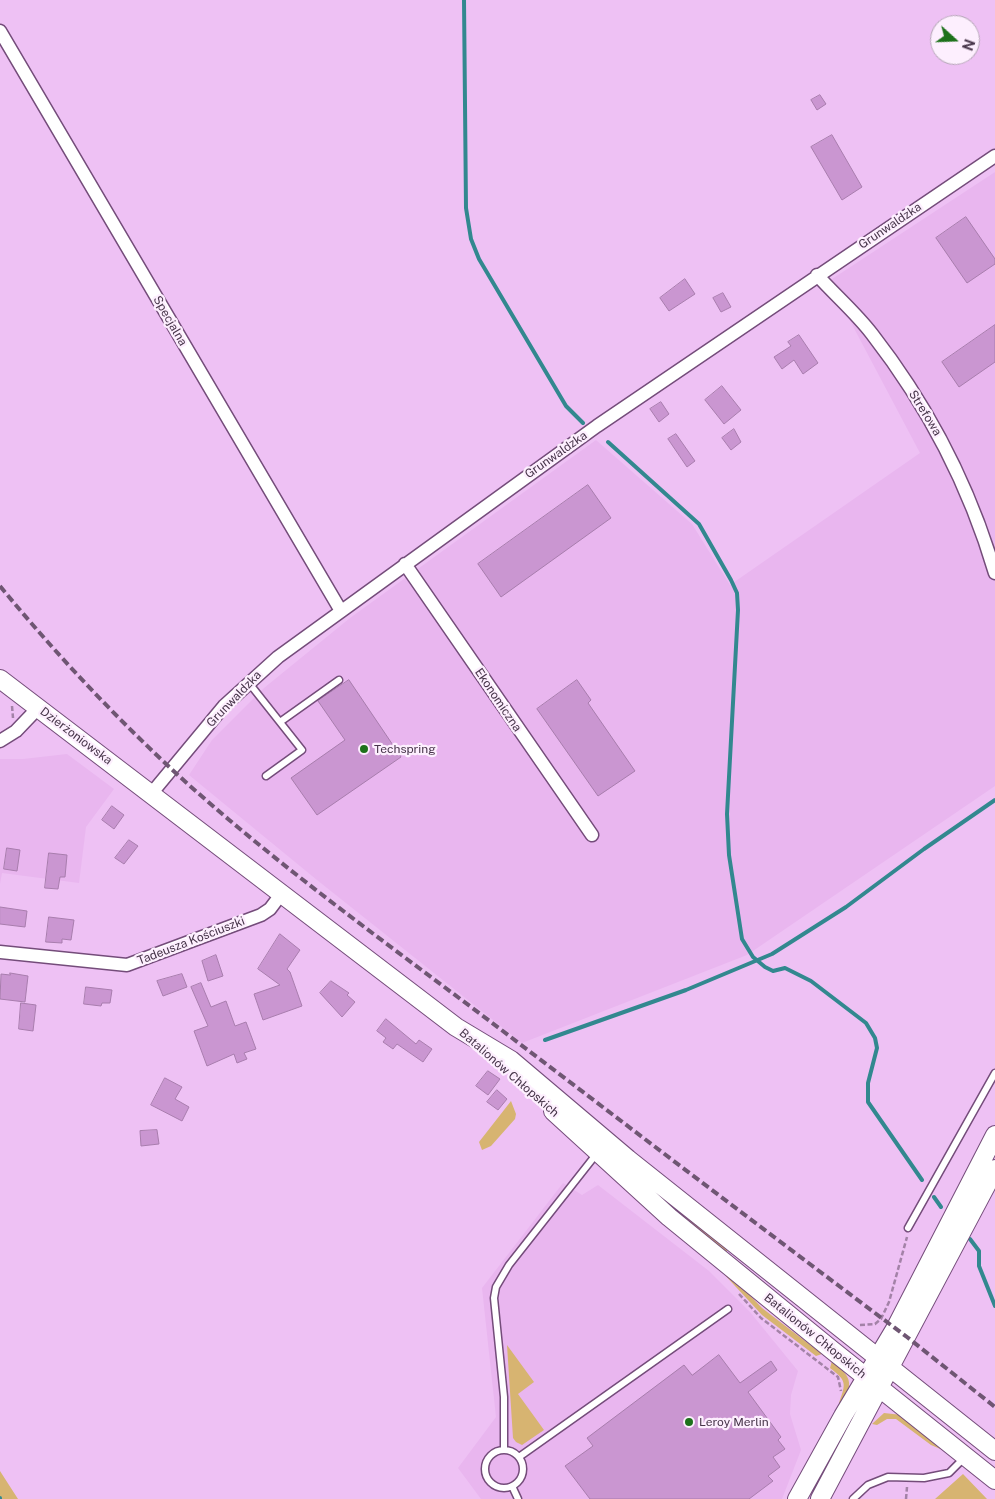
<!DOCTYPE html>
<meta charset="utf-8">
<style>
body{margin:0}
#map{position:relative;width:995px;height:1499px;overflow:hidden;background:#eec1f4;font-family:"Public Sans",sans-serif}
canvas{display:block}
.north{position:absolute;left:930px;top:15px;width:50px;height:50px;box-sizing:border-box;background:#fdeffe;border:1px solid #b4a5b6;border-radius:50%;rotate:110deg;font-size:14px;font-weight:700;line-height:20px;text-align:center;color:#47354a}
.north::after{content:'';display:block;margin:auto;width:18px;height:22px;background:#1d711b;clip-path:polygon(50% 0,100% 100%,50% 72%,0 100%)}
</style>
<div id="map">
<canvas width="995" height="1499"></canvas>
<div class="north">N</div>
</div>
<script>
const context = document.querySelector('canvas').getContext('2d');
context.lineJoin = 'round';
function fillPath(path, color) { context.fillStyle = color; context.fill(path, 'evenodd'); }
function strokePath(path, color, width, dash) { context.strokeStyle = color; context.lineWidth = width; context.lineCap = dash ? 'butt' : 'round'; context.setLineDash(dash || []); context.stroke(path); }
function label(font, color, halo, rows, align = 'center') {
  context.font = font + ' "Public Sans",sans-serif'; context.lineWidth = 4.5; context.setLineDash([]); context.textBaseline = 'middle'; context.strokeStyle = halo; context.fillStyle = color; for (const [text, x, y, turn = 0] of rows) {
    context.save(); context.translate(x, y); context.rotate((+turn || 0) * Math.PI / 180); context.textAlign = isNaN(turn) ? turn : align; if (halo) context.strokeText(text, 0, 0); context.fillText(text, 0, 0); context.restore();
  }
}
const built = new Path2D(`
 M 995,172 L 995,786 L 747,955 L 522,1043 L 317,880 L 189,775 L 212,740 L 264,688 L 350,618 L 596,440 L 692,524 L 730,585 L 920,453 L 829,281 Z
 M 67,754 L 114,789 L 86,827 L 79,883 L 2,873 L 0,884 L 0,759 L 23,759 Z
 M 563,1183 L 582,1195 L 598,1185 L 709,1271 L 750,1312 L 798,1371 L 791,1395 L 790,1414 L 801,1450 L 782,1499 L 481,1499 L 458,1468 L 496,1417 L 482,1288 Z`);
const green = new Path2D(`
 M 511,1101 L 516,1114 L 515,1119 L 491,1146 L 482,1150 L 479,1142 Z
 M 644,1206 L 668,1220 L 737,1282 L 762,1308 L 822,1354 L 816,1356 L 762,1315 L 722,1272 Z
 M 678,1209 L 730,1246 L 725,1254 L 677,1212 Z
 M 507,1345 L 534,1382 L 518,1394 L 544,1430 L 522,1445 L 516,1442 L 513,1438 Z
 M 832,1361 C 854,1379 852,1383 842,1408 L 839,1403 C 846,1383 847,1381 830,1368 Z
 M 884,1413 L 902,1415 L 952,1454 L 931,1445 L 896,1419 L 887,1419 L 877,1425 L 872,1424 Z
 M 0,1471 L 18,1499 L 0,1499 Z
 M 963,1474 L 987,1499 L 935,1499 Z`);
const stream = new Path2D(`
 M 464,0 L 466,208 L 471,239 L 479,259 L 566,406 L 583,423
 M 608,442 L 699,524 L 731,580 L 737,593 L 738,610 L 727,814 L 729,855 L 742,939 L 753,957 L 765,967 L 773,971 L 785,968 L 811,981 L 866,1023 L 875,1038 L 877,1048 L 868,1083 L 868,1102 L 922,1180
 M 545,1040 L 686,990 L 772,954 L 846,907 L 924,849 L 995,800
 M 934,1197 L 941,1207
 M 970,1239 L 979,1251 L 979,1266 L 995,1306
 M 0,1498 L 0,1499`);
const building = new Path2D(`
 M 820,95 L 826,104 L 817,110 L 811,100 Z
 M 832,135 L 862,187 L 842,200 L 811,147 Z
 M 966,217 L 995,259 L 995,264 L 967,283 L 936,238 Z
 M 685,279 L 695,294 L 669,311 L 660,298 Z
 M 723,293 L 731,307 L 721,312 L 713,298 Z
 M 995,325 L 995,362 L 959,387 L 942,362 Z
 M 799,335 L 818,363 L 803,374 L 794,360 L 782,369 L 774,357 L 791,346 L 788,342 Z
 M 722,386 L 741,410 L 724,424 L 705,400 Z
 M 661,402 L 669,414 L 659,422 L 650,409 Z
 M 734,429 L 741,442 L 731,450 L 722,438 Z
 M 676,434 L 695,461 L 687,467 L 668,439 Z
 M 588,485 L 611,518 L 501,597 L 478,564 Z
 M 349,680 L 401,757 L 317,815 L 291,778 L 345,740 L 318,701 Z
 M 577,680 L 591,700 L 588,703 L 635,771 L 598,796 L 537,709 Z
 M 112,806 L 124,815 L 114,829 L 102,820 Z
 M 129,840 L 138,846 L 124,864 L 115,858 Z
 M 7,848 L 20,850 L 17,871 L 4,869 Z
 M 49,853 L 67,855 L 65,877 L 60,877 L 58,889 L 45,888 Z
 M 0,907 L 27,911 L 25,927 L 0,924 Z
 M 49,917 L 74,920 L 71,940 L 62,939 L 62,943 L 46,942 Z
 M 280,934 L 300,950 L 287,969 L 290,972 L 302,1006 L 263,1020 L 254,994 L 280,985 L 258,969 Z
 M 216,955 L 223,976 L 208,981 L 202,961 Z
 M 10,973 L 28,976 L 25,1002 L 0,999 L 1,974 L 10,975 Z
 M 182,974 L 187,987 L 163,996 L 157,981 Z
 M 331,981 L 349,993 L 347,995 L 355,1002 L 342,1017 L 320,993 Z
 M 201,983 L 211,1007 L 226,1001 L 235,1026 L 246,1022 L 256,1049 L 244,1053 L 247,1059 L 237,1063 L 234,1054 L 207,1066 L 194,1031 L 208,1026 L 191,987 Z
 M 86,987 L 112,990 L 110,1003 L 102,1003 L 101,1006 L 84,1004 Z
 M 21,1003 L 36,1005 L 33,1031 L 19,1029 Z
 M 386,1019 L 416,1044 L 419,1040 L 432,1049 L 423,1062 L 397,1044 L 393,1049 L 383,1042 L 386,1038 L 377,1031 Z
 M 488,1071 L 500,1079 L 488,1095 L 476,1086 Z
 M 165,1078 L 182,1087 L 175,1099 L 189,1107 L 182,1121 L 151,1105 Z
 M 497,1090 L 507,1099 L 498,1110 L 487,1102 Z
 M 157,1130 L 159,1144 L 141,1146 L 140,1131 Z
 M 719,1355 L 740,1383 L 771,1361 L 777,1370 L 748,1392 L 781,1437 L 778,1440 L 785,1449 L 773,1457 L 780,1467 L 768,1476 L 773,1481 L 749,1499 L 590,1499 L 565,1466 L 593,1446 L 587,1438 L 684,1365 L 692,1375 Z`);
const path = new Path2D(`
 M 12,706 L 13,718
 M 739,1294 L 761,1318 L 838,1377 L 841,1391
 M 860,1325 L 875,1324 L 881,1319 L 889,1302 L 907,1237
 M 906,1499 L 907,1487`);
const service = new Path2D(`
 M 249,683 L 302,750 L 266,776
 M 280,722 L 339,680
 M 908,1228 L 995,1073
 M 504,1449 L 504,1397 L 494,1298 L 496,1287 L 509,1265 L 598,1152
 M485 1469a19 19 0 1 1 38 0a19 19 0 1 1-38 0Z
 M 519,1457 L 728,1309
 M 512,1486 L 518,1499
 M 853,1499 L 868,1485 L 888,1477 L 924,1478 L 949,1473 L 965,1457`);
const minor = new Path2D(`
 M 0,31 L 341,611
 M 817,275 C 835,295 856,313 872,334 C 928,406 969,485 995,573
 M 405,564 L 592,835
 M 0,741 L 16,731 L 38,708
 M 151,794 L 224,706 L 278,657 L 597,426 L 995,156
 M 0,952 L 127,965 L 261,915 L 270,909 L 282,893`);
const secondary = new Path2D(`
 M 0,679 L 456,1027 L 511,1060 L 628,1159 L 995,1451
 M 553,1111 L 669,1217 L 832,1350 L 995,1480
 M 797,1499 L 843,1416 L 895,1329 L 995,1135
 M 820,1499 L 995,1169`);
const rail = new Path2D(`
 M 0,586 C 55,653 115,717 179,776 C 277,865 385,942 491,1022 C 629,1127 768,1233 907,1337 L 995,1407`);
const markers = [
 [364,749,5,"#1d711b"],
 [689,1422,5,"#1d711b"]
];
const streetNames = [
 ["Grunwaldzka",890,226,-34],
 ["Specjalna",170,321,60],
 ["Strefowa",925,413,58],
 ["Grunwaldzka",556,455,-35],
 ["Grunwaldzka",234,699,-46],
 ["Ekonomiczna",498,700,56],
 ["Dzierżoniowska",76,736,37],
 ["Tadeusza Kościuszki",191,941,-21],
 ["Batalionów Chłopskich",509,1073,41],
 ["Batalionów Chłopskich",815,1336,39]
];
const poiNames = [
 ["Techspring",374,749],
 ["Leroy Merlin",699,1422]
];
fillPath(built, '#e9b6ef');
fillPath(green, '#d7b471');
strokePath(stream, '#32888f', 4);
fillPath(building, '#ca96d1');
strokePath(building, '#a87dad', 1);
strokePath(service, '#744c7a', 9);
strokePath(minor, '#744c7a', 15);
strokePath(secondary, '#744c7a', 20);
strokePath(path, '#a382a7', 2.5, [5, 2.5]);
strokePath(service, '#fff', 6);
strokePath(minor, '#fff', 12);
strokePath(secondary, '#fff', 18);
strokePath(rail, '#6f5673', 4, [8, 4]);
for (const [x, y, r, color] of markers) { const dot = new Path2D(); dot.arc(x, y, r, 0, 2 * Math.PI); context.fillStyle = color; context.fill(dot); strokePath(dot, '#fdeffe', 2); }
label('12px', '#47354a', '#fdeffe', streetNames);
label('12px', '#47354a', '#fdeffe', poiNames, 'left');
</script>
